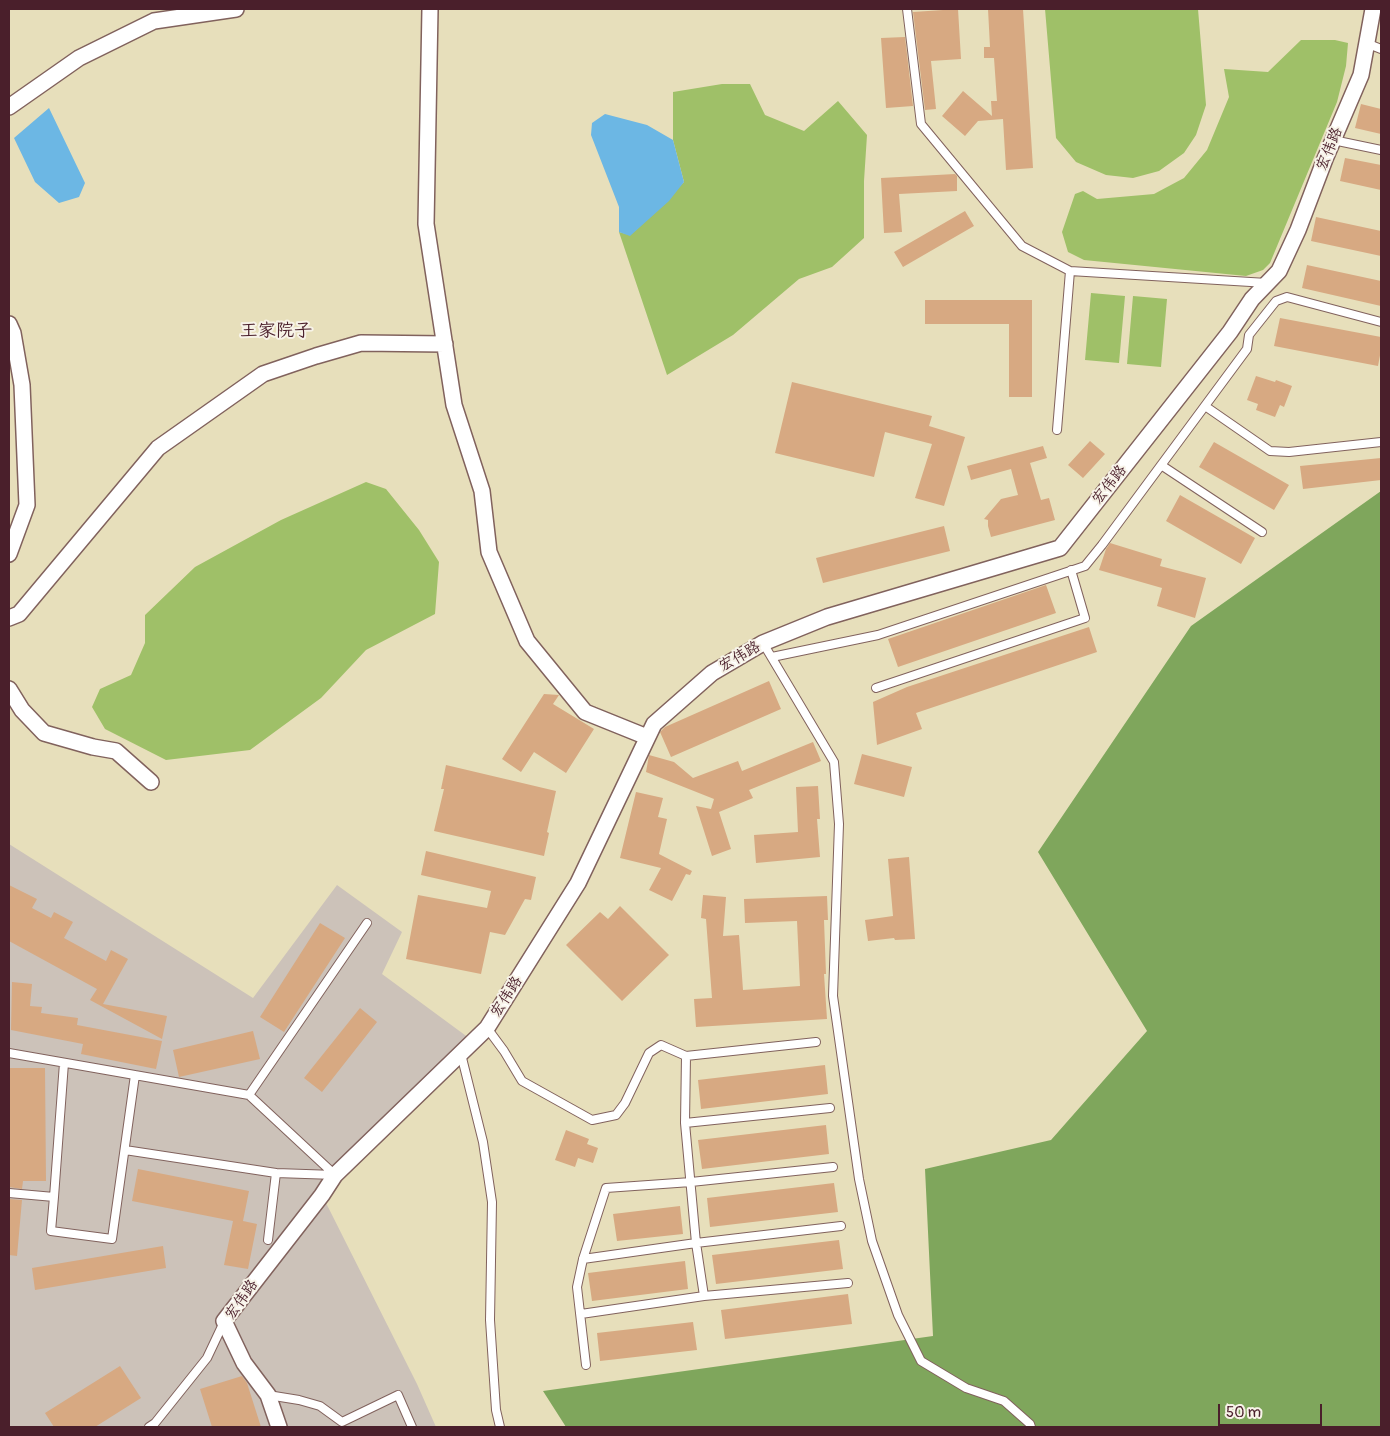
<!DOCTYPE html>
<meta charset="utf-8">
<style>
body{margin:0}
#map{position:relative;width:1390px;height:1436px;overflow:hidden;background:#e7dfbb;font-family:Pangolin,sans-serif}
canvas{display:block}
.frame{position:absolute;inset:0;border:10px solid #4a1f2b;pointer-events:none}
.scale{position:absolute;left:1218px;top:1404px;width:104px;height:22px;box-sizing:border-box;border:2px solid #4a1f2b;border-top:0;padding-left:6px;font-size:15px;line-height:18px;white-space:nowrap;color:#4a1f2b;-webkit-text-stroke:4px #f7f3e8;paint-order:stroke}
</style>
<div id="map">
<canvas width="1390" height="1436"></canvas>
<div class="frame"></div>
<div class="scale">50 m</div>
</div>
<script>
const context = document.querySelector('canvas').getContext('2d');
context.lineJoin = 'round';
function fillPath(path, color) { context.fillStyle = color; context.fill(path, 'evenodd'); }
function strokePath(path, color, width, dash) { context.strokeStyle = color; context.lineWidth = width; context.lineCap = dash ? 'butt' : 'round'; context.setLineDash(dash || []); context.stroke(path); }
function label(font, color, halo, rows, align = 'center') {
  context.font = font + ' Pangolin,"LXGW WenKai TC",sans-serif'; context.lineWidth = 4; context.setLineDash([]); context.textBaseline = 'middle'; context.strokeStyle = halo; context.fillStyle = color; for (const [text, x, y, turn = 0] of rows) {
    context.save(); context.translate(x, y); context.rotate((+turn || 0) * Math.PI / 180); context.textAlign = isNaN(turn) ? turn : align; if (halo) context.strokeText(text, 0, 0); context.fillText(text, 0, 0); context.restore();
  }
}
const industrial = new Path2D(`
 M 9,844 L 253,998 L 337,885 L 402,932 L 382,974 L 473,1041 L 322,1195 L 417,1384 L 436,1427 L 9,1427 Z`);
const green = new Path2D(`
 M 1045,9 L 1198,9 L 1206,105 L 1196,135 L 1184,153 L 1159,171 L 1133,178 L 1106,175 L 1076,162 L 1056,138 Z
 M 1301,40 L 1335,40 L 1348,43 L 1346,66 L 1337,102 L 1270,263 L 1263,270 L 1246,276 L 1084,260 L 1068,252 L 1062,232 L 1075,194 L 1083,191 L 1097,199 L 1154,194 L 1184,178 L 1207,150 L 1229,97 L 1224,69 L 1268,72 Z
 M 722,84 L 750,84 L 765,115 L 804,131 L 838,101 L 867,135 L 864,181 L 864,238 L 832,267 L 799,279 L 733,335 L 667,375 L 619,232 L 630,235 L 684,182 L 673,140 L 673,92 Z
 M 1091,293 L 1125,296 L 1119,363 L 1085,360 Z
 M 1133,296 L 1167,299 L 1161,367 L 1127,364 Z
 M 366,482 L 386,489 L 419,530 L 439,562 L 435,614 L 366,650 L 321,698 L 250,750 L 166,760 L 105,729 L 92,707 L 100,689 L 131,675 L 145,643 L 145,615 L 195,567 L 281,520 Z`);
const forest = new Path2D(`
 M 1381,491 L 1381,1427 L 566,1427 L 543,1391 L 933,1336 L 925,1169 L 1051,1140 L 1147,1031 L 1038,852 L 1191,626 Z`);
const water = new Path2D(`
 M 49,108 L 85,183 L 79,197 L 59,203 L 35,182 L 14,138 Z
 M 605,114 L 647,125 L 673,140 L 684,182 L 669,201 L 630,236 L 619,232 L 619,207 L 591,135 L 592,123 Z`);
const building = new Path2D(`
 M 958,9 L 961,59 L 931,61 L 936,109 L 925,110 L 913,12 Z
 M 988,9 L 1023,9 L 1033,168 L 1006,170 L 1003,119 L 978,121 L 965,136 L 942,116 L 963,91 L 992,116 L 991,101 L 997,101 L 994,58 L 984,58 L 984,47 L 990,47 Z
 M 905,37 L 913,106 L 886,108 L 881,38 Z
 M 1361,104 L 1381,109 L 1381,134 L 1355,128 Z
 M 1345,158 L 1381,165 L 1381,190 L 1340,181 Z
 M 955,174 L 957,176 L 957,191 L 899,194 L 902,232 L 884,233 L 881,178 Z
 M 965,211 L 974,226 L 903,267 L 894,252 Z
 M 1316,217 L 1381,231 L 1381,256 L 1311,241 Z
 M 1307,265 L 1381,281 L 1381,306 L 1302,288 Z
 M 925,300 L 1032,300 L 1032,397 L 1009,397 L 1009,324 L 925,324 Z
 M 1280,318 L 1381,337 L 1381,350 L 1378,366 L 1274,346 Z
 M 1256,376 L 1275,382 L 1276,380 L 1292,386 L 1284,407 L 1280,405 L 1275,417 L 1256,410 L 1258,404 L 1247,400 Z
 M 792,382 L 932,416 L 929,426 L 965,437 L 944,506 L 915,498 L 932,444 L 885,432 L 874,477 L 775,453 Z
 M 1090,441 L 1105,454 L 1083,478 L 1068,465 Z
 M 1214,442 L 1289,485 L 1274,510 L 1199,467 Z
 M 1043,446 L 1047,458 L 1030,463 L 1041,500 L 1049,498 L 1055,520 L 991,537 L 988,526 L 988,520 L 984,519 L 1001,499 L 1018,495 L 1011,469 L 971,480 L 967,466 Z
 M 1381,458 L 1381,480 L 1303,489 L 1300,466 Z
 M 1180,495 L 1255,538 L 1241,564 L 1166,521 Z
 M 944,526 L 950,551 L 823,583 L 816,558 Z
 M 1110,543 L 1162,559 L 1160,566 L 1206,578 L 1195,618 L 1157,606 L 1162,588 L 1099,570 L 1106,549 Z
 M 1046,585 L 1056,613 L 898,667 L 888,639 Z
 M 1089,627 L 1097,652 L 916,713 L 922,729 L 877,745 L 873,702 L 907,687 Z
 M 769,681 L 781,709 L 671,757 L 660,732 L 665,727 Z
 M 544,694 L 559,695 L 553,704 L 594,729 L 566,773 L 534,752 L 521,772 L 502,759 Z
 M 813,742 L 821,761 L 749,790 L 753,798 L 719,812 L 731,849 L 712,856 L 696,806 L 711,809 L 714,799 L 646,772 L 649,755 L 674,762 L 693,778 L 738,761 L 742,771 Z
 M 862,754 L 912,767 L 904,797 L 854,784 Z
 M 446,765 L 556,791 L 547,832 L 549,833 L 544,856 L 434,831 L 444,789 L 441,789 Z
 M 818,786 L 820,819 L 817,819 L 820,857 L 756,863 L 754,835 L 798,832 L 796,787 Z
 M 636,792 L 663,798 L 658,817 L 667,819 L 659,854 L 692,871 L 690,875 L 686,874 L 672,901 L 649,890 L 661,868 L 620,858 Z
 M 426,851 L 536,877 L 531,900 L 525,899 L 505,935 L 490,932 L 481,974 L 406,959 L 418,895 L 487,908 L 491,891 L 421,875 Z
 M 909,857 L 915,939 L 895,940 L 894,938 L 868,941 L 865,920 L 893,916 L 888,859 Z
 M 9,885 L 37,899 L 32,908 L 51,918 L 54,912 L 73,922 L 64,938 L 106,961 L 111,950 L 128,959 L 103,1004 L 167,1016 L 162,1039 L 90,1000 L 97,989 L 9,941 Z
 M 703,895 L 726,897 L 723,936 L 739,935 L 743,990 L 800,986 L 797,921 L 745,923 L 744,899 L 827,896 L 828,920 L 824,920 L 826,974 L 824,974 L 827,1019 L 696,1027 L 694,999 L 712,998 L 706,919 L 701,918 Z
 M 620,906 L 669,955 L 622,1001 L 566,945 L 600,912 L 608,919 Z
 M 320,923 L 345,938 L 284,1032 L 260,1017 Z
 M 12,982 L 32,984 L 30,1006 L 42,1007 L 41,1013 L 78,1018 L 77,1025 L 162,1041 L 156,1069 L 81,1054 L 83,1044 L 11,1030 Z
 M 360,1008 L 377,1022 L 322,1092 L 304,1078 Z
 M 253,1031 L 260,1059 L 179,1077 L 173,1050 Z
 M 825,1065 L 828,1094 L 701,1109 L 698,1080 Z
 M 9,1068 L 45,1068 L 46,1181 L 23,1181 L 22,1189 L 9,1187 Z
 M 826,1125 L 829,1154 L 702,1169 L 698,1140 Z
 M 566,1130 L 589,1139 L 587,1144 L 598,1148 L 593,1163 L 578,1158 L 575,1167 L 555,1160 Z
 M 138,1169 L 249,1191 L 243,1221 L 257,1224 L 248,1269 L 224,1265 L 233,1221 L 132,1201 Z
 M 834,1183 L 838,1212 L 710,1227 L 707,1198 Z
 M 9,1199 L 22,1200 L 17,1256 L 9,1255 Z
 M 680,1206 L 683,1234 L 617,1241 L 613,1214 Z
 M 839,1240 L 843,1269 L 716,1284 L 712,1255 Z
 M 163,1246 L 166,1268 L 35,1290 L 32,1268 Z
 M 685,1261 L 688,1289 L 592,1301 L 588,1273 Z
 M 848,1294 L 852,1324 L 725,1339 L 721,1310 Z
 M 693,1322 L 697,1350 L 600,1361 L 597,1333 Z
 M 120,1366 L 141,1398 L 95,1427 L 54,1427 L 45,1413 Z
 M 242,1376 L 247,1383 L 261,1427 L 212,1427 L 200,1389 Z`);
const lane = new Path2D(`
 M 907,9 L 921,124 L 1022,246 L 1070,271
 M 1366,43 L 1381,49
 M 1333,140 L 1381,150
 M 1205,406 L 1270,451 L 1289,452 L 1381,442
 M 1057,430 L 1070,271 L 1267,283
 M 1161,465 L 1262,532
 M 763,643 L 834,762 L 839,824 L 833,996 L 859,1179 L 872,1241 L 898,1315 L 921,1361 L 966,1388 L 1004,1401 L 1030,1424 L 1031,1427
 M 772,657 L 878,635 L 1085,566 L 1102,545 L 1247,349 L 1249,335 L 1276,301 L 1287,297 L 1381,322
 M 876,688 L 1085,618 L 1071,570
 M 487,1028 L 504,1051 L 522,1081 L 592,1120 L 616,1115 L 625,1103 L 649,1053 L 661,1045 L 686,1056 L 816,1042
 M 9,1053 L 249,1095 L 335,1175
 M 461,1054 L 483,1142 L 492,1202 L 490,1320 L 496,1410 L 500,1427
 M 686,1056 L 685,1123 L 696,1243 L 704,1296
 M 249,1095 L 367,923
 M 685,1123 L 830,1108
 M 125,1150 L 276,1173 L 268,1240
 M 276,1173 L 335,1175
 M 9,1193 L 54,1197 L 64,1063
 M 54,1197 L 51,1231 L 112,1239 L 135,1075
 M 583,1259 L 696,1243 L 841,1226
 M 581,1314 L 704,1296 L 848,1283
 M 586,1365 L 577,1287 L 583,1259 L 606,1188 L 691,1182 L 833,1167
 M 268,1395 L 299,1400 L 320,1406 L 342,1422 L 398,1395 L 412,1427
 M 149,1427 L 155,1423 L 207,1358 L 224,1322`);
const street = new Path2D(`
 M 430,9 L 426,224 L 454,405 L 482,491 L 489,552 L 527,641 L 585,712 L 647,737
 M 9,107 L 79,58 L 154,21 L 236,9
 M 9,324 L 13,333 L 22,385 L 27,505 L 9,554
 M 9,618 L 19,614 L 158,448 L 263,374 L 316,356 L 361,343 L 445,344
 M 9,689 L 22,710 L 44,733 L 93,747 L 116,751 L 151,782
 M 279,1427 L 268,1395 L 244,1363 L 224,1321 L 322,1195 L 335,1175 L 487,1028 L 578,883 L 654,724 L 712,673 L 763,643 L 827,617 L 1060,548 L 1230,332 L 1252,299 L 1279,271 L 1298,230 L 1325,159 L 1361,75 L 1373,9`);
const streetNames = [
 ["宏伟路",1330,149,-68],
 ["宏伟路",1110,485,-52],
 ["宏伟路",740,657,-30],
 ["宏伟路",507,997,-58],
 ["宏伟路",242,1300,-55]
];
const quarterNames = [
 ["王家院子",276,331]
];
fillPath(industrial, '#ccc2b9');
fillPath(green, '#9fc068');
fillPath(forest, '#7fa65c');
fillPath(water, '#6cb7e4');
fillPath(building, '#d7a982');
strokePath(lane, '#81625d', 10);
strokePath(street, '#81625d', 18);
strokePath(lane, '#fff', 8);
strokePath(street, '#fff', 15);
label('15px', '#4a1f2b', '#f7f3e8', streetNames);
label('18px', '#4a1f2b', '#f7f3e8', quarterNames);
</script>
